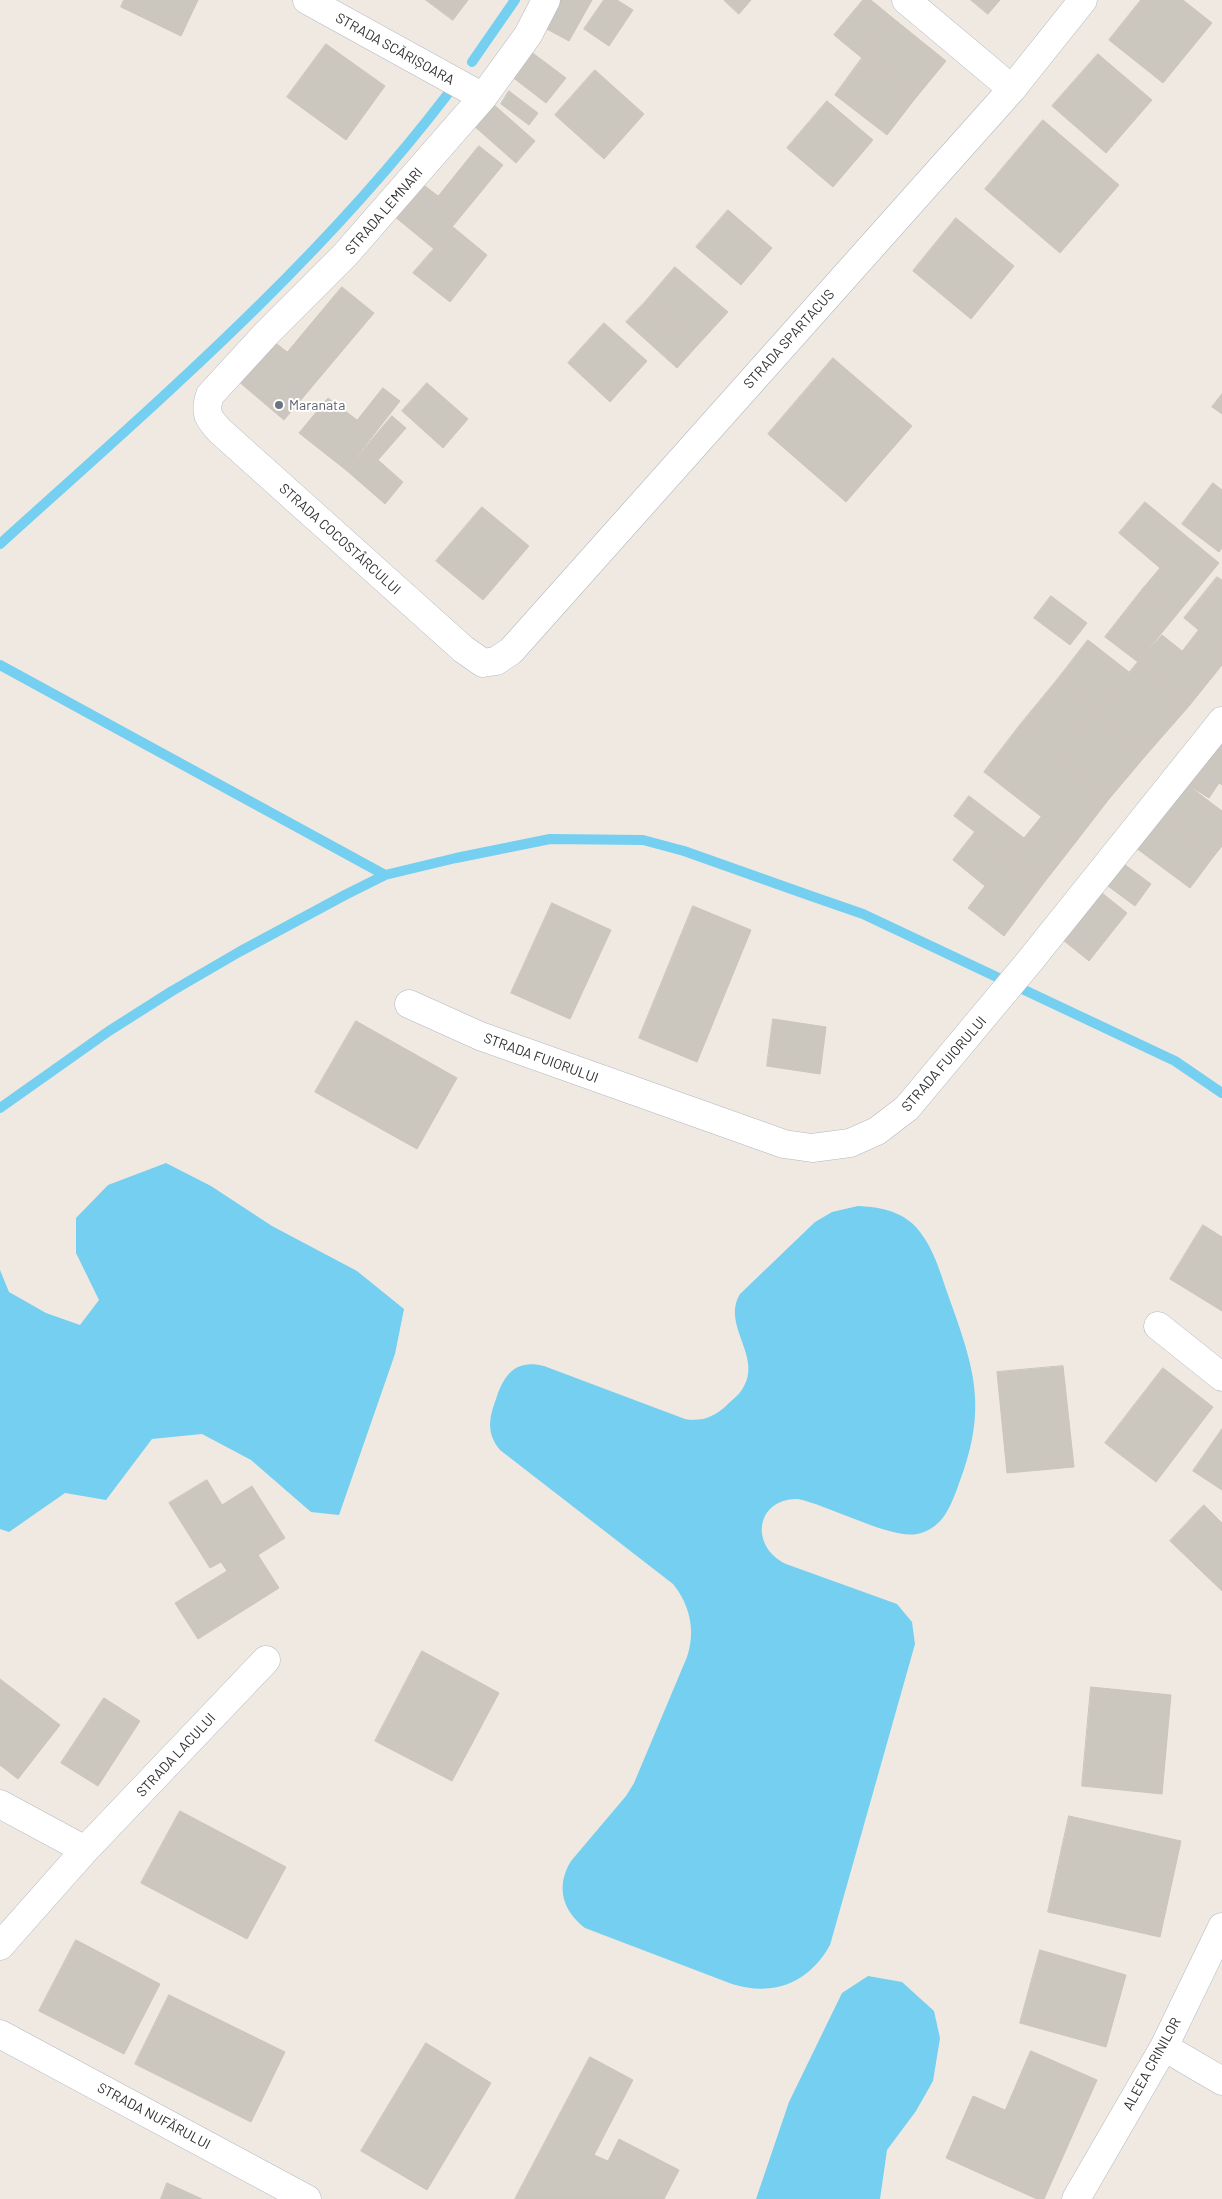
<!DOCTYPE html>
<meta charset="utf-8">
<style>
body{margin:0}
canvas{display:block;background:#efe9e1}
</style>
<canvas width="1222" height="2199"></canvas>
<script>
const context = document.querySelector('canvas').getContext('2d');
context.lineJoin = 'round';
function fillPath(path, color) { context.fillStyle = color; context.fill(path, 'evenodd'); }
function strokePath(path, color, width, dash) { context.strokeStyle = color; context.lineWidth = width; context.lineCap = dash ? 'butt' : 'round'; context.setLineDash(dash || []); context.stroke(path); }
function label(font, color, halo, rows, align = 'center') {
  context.font = font + ' Barlow,sans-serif'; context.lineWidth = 4; context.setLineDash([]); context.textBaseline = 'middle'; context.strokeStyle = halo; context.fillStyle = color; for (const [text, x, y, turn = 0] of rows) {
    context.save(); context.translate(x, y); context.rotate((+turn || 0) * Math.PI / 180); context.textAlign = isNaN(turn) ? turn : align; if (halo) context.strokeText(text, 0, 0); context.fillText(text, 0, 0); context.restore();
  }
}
const water = new Path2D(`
 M 166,1163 L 211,1186 L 272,1226 L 357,1271 L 404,1309 L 395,1354 L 339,1515 L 311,1512 L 251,1460 L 202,1434 L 152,1439 L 106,1500 L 65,1493 L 9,1532 L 0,1529 L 0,1270 L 9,1292 L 46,1313 L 80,1325 L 99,1300 L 76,1253 L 76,1218 L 108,1185 Z
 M 858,1206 C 878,1207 898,1210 914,1225 C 932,1244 939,1268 947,1292 C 975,1370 989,1408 957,1489 C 949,1510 941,1529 917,1534 C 890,1539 828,1505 798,1499 C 756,1498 749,1546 786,1564 L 897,1604 L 912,1622 L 915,1644 L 830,1945 C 809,1983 773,1997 732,1984 L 585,1928 C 563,1911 555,1887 571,1861 L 626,1796 L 634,1783 L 687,1657 C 696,1631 690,1605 673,1584 L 500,1450 C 486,1433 489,1418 496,1399 C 504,1374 516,1359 544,1366 L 685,1419 C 702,1422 714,1417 727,1405 C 732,1400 739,1395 743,1388 C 763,1357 721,1325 740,1294 L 815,1222 L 832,1212 Z
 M 868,1976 L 902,1982 L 934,2011 L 940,2038 L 933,2081 L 916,2111 L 887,2150 L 880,2199 L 756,2199 L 789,2102 L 842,1993 Z`);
const stream = new Path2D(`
 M 472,62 L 515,0
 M 0,544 C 157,402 318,264 447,95
 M 0,665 L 385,875
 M 0,1108 L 109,1031 L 172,991 L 239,952 L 345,895 L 385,875 L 456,858 L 550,839 L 643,840 L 684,851 L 811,896 L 863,914 L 1175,1061 L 1222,1093`);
const building = new Path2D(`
 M 124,0 L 198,0 L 181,36 L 121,7 Z
 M 426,0 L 468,0 L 453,20 Z
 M 560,0 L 592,0 L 569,41 L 545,28 Z
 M 604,0 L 617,0 L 633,10 L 609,46 L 584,29 Z
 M 724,0 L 751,0 L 739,14 Z
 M 863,0 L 871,0 L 894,19 L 862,58 L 834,35 Z
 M 971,0 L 1000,0 L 988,14 Z
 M 1141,0 L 1183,0 L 1212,23 L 1163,83 L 1109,40 Z
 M 894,19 L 946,61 L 914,100 L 862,58 Z
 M 326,44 L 385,86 L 346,140 L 287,97 Z
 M 530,51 L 566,78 L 546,103 L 511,76 Z
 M 1098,54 L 1152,100 L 1106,153 L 1052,106 Z
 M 862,58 L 914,100 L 887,135 L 835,95 Z
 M 595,70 L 644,114 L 604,159 L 555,115 Z
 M 509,91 L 538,113 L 529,125 L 501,104 Z
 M 827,101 L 873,140 L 833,187 L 787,148 Z
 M 493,104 L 535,141 L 516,163 L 474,126 Z
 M 1043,120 L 1119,185 L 1060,253 L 985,189 Z
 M 479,146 L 503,165 L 434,249 L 394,216 L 421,183 L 438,196 Z
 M 728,210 L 772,248 L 741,285 L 696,247 Z
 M 956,218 L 1014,266 L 971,319 L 913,271 Z
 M 453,227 L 487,255 L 450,302 L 413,273 Z
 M 675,267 L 728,312 L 695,348 L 645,302 Z
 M 342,287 L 374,313 L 284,420 L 238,381 L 272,340 L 287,352 Z
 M 645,302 L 695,348 L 677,368 L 626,322 Z
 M 604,323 L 647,361 L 610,402 L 568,363 Z
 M 833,358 L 912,426 L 846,502 L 768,434 Z
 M 427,383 L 468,419 L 443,448 L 402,411 Z
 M 383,388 L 400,401 L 346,470 L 299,433 L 328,398 L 357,420 Z
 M 1222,394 L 1222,414 L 1212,407 Z
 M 392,416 L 406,428 L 378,460 L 403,482 L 385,504 L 346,470 Z
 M 1213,483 L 1222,490 L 1222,548 L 1219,552 L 1182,524 Z
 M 1145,502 L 1219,563 L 1178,613 L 1145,586 L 1160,568 L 1119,533 Z
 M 482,507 L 529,546 L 483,600 L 436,561 Z
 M 1217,577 L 1222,580 L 1222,649 L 1184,618 Z
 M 1145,586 L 1178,613 L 1138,662 L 1105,637 Z
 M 1051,596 L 1087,623 L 1070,645 L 1034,618 Z
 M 1199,630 L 1222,649 L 1222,665 L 1189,706 L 1138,662 L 1162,635 L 1182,651 Z
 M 1088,640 L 1129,672 L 1097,712 L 1057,680 Z
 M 1138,662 L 1189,706 L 1147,754 L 1097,712 Z
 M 1057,680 L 1097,712 L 1059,757 L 1020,725 Z
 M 1097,712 L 1147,754 L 1109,799 L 1059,757 Z
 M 1020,725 L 1109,799 L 1075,843 L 984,772 Z
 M 1222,731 L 1222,785 L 1219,783 L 1209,798 L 1185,783 Z
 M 1185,783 L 1222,811 L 1222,846 L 1214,856 L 1161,816 Z
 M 969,796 L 1024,838 L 1041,817 L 1075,843 L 1043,884 L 954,816 Z
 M 1161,816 L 1214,856 L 1190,888 L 1136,848 Z
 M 975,832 L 1043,884 L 1004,936 L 968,908 L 985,886 L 953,860 Z
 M 1124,864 L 1151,884 L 1135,906 L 1108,886 Z
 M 1102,893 L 1127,913 L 1089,961 L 1063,940 Z
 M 552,903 L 611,930 L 570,1019 L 511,993 Z
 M 693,906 L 751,930 L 697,1062 L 639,1038 Z
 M 773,1019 L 826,1027 L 820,1074 L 767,1066 Z
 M 356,1021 L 457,1078 L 417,1149 L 315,1092 Z
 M 1203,1225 L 1222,1237 L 1222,1311 L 1170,1279 Z
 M 1063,1366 L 1074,1467 L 1007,1473 L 997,1372 Z
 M 1163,1368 L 1213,1407 L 1156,1482 L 1105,1443 Z
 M 1222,1429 L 1222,1490 L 1193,1471 Z
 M 207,1480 L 222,1505 L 252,1486 L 285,1538 L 258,1555 L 279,1588 L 198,1639 L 175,1603 L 227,1571 L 221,1562 L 210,1568 L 169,1503 Z
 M 1204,1505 L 1222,1523 L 1222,1591 L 1170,1541 Z
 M 422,1651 L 499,1693 L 452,1781 L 375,1741 Z
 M 0,1679 L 60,1725 L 18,1779 L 0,1765 Z
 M 1091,1687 L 1171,1695 L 1162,1794 L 1082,1786 Z
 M 104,1698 L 140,1721 L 98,1786 L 61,1763 Z
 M 180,1811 L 286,1867 L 247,1939 L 141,1883 Z
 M 1069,1816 L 1181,1841 L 1160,1937 L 1048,1912 Z
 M 76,1940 L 160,1984 L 124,2054 L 39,2011 Z
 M 1040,1950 L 1126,1975 L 1106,2047 L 1020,2023 Z
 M 169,1995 L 285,2052 L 251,2122 L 135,2064 Z
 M 426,2043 L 491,2083 L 427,2190 L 361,2151 Z
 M 1031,2051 L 1097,2080 L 1044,2199 L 1037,2199 L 946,2158 L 973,2096 L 1005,2110 Z
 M 590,2057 L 633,2080 L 594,2155 L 608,2161 L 619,2139 L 679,2170 L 664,2199 L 515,2199 Z
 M 167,2183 L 202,2199 L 161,2199 Z`);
const minor = new Path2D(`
 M 307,0 L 483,97
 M 546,0 L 528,35 L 483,97 L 345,255 L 266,334 L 210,395 C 204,413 208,418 220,431 L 463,649 L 483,663 L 496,661 L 511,651 L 1012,89 L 1083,0
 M 906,0 L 1012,89
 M 409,1004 L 480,1036 L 784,1144 L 812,1148 L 850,1143 L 877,1131 L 907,1108 L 1029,962 L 1222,721
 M 1158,1326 L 1222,1377
 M 0,1804 L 85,1850
 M 0,1946 L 85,1850 L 266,1660
 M 0,2034 L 307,2199
 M 1164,2047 L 1222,2081
 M 1076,2199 L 1164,2047 L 1222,1927`);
const markers = [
 [279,405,5,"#6b7280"]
];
const streetNames = [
 ["STRADA SCĂRIȘOARA",395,49,29],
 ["STRADA LEMNARI",384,211,-49],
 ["STRADA SPARTACUS",789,339,-48],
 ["STRADA COCOSTÂRCULUI",340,539,42],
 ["STRADA FUIORULUI",541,1058,20],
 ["STRADA FUIORULUI",944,1064,-49],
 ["STRADA LACULUI",176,1755,-47],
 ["ALEEA CRINILOR",1152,2064,-61],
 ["STRADA NUFĂRULUI",154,2116,28]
];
const worshipNames = [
 ["Maranata",289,405]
];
fillPath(water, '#75cff0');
strokePath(stream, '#75cff0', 10);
fillPath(building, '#cbc7bf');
strokePath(building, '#cbc5ba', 1);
strokePath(minor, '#b4b7c1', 29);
strokePath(minor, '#fff', 28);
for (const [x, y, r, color] of markers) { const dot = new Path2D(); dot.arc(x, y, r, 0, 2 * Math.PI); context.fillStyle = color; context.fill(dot); strokePath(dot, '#fff', 2); }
label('14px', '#2e2e2e', '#fff', streetNames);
label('14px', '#5b616d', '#fff', worshipNames, 'left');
</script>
